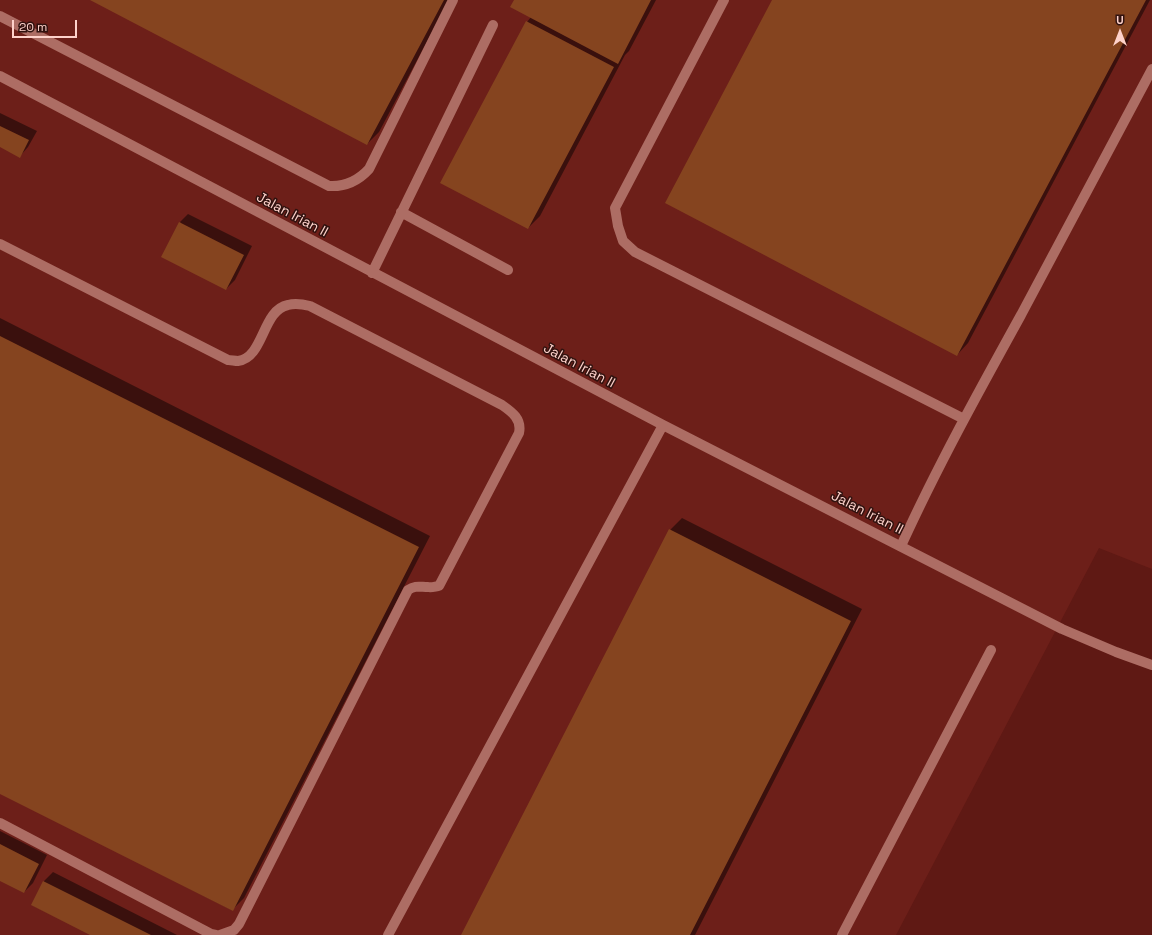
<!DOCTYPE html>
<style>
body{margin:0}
#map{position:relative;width:1152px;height:935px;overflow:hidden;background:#5f1914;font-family:"Space Grotesk",sans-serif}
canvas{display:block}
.north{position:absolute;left:1100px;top:12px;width:40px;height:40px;-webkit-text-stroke:3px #30120f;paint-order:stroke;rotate:0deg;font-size:11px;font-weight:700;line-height:16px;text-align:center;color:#fed2cb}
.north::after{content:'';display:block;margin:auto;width:14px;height:18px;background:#fed2cb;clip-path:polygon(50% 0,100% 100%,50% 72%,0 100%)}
.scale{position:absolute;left:12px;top:20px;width:65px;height:18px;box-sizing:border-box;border:2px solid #fed2cb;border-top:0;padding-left:5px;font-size:12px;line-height:14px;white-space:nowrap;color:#fed2cb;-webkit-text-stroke:3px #30120f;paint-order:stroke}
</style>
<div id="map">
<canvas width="1152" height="935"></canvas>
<div class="north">U</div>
<div class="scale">20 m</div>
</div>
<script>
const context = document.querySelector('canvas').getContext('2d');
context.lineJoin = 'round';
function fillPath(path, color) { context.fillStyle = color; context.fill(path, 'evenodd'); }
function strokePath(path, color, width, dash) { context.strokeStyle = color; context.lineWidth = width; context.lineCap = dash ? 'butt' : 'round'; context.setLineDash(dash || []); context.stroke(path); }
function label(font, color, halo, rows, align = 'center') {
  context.font = font + ' "Space Grotesk",sans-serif'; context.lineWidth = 3; context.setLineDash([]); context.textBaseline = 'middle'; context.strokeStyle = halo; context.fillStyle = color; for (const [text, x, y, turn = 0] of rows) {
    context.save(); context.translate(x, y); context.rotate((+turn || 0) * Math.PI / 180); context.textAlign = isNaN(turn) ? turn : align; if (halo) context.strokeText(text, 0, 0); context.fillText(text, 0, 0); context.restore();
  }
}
const built = new Path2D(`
 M 0,0 L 1152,0 L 1152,569 L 1099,548 L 896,935 L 0,935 Z`);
const shadow = new Path2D(`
 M 93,0 L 449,0 L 379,132 L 367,144 Z
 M 515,0 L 656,0 L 629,51 L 625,55 L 540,216 L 528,228 L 527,22 L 531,17 Z
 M 773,0 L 1150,0 L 968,343 L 957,355 Z
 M 0,113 L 37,131 L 28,147 L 20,156 L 0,146 Z
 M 188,214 L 252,246 L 235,280 L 226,289 L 180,222 Z
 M 0,318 L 430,536 L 244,898 L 232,910 L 0,793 Z
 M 682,518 L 862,609 L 695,935 L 463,935 L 670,530 Z
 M 0,831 L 47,855 L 33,883 L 24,892 L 0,880 Z
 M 53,872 L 177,935 L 92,935 L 32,905 L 44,881 Z`);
const building = new Path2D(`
 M 90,0 L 444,0 L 367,145 Z
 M 514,0 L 651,0 L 618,64 L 510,7 Z
 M 772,0 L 1146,0 L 957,356 L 665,203 Z
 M 526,21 L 614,67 L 528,229 L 440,183 Z
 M 0,126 L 29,140 L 20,158 L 0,147 Z
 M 179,222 L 244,255 L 226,290 L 161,257 Z
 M 0,336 L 419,547 L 233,911 L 0,794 Z
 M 669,529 L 851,621 L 690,935 L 461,935 Z
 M 0,844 L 39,864 L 24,893 L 0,881 Z
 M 43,881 L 151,935 L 90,935 L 31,905 Z`);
const minor = new Path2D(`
 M 724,0 L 615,208 L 618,226 L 623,241 L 635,252 L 964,419
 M 0,16 L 329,186 C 346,187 358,181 369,169 L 453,0
 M 0,76 L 663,425 L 1062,629 L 1116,652 L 1152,665
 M 401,212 L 508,270
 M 0,244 L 228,360 C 231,360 235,361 238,361 C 264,358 262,310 288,305 C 295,303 302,304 310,306 L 502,405 C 512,412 522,419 519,433 L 439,586 C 436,586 432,588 428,587 C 420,587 415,585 408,590 L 239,924 L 234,930 L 220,935
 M 372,273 L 493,25
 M 901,546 C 937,467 979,391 1021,315 C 1065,233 1109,151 1152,69
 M 0,823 L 211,934 L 216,935
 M 388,935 L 663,425
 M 842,935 L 991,650`);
const streetNames = [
 ["Jalan Irian II",292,215,28],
 ["Jalan Irian II",579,366,28],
 ["Jalan Irian II",867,513,27]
];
fillPath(built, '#6d1f19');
fillPath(shadow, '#0007');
fillPath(building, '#85441f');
strokePath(minor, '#ad6d64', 10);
label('14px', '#fed2cb', '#30120f', streetNames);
</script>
